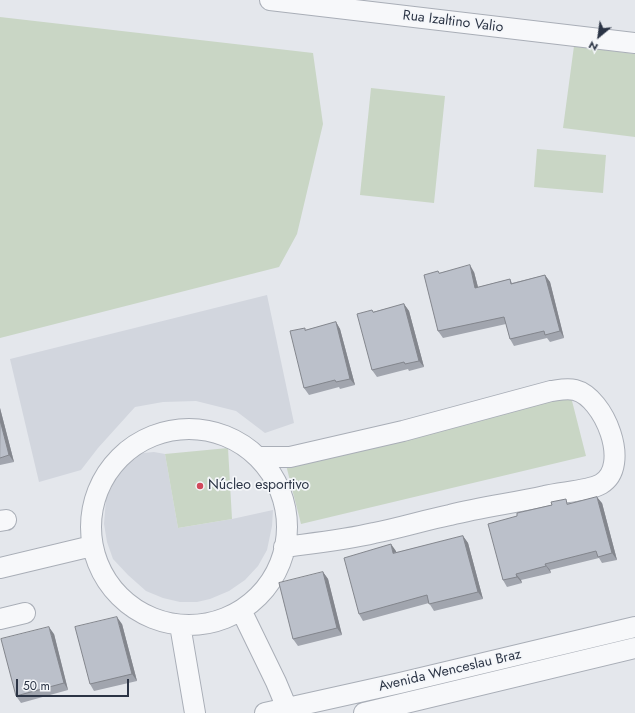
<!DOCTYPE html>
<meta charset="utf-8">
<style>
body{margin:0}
#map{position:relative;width:635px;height:713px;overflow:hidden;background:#e4e7ec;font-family:Jost,sans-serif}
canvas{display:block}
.north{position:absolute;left:579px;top:16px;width:40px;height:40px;-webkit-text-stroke:3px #f4f6f9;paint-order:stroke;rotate:209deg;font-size:11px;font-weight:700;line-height:16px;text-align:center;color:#2b3445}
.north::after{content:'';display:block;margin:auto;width:14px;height:18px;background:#2b3445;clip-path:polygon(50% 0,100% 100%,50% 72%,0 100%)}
.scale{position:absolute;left:16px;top:679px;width:113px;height:18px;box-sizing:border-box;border:2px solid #2b3445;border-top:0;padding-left:5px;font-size:12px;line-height:14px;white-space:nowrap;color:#2b3445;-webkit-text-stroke:3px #f4f6f9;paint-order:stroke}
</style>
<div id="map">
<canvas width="635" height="713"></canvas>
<div class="north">N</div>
<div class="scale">50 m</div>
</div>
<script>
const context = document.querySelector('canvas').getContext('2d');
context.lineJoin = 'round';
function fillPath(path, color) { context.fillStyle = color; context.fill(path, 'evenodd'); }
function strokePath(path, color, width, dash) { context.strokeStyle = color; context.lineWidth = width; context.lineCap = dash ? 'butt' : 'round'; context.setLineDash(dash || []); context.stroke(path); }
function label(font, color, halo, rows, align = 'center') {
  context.font = font + ' Jost,sans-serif'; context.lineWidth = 3.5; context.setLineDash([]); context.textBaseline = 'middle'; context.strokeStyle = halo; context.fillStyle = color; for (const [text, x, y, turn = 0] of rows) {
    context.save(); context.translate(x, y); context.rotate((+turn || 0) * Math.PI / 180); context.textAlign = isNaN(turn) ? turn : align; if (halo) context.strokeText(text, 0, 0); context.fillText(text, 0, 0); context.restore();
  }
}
const built = new Path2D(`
 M 267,295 L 294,423 L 265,433 L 236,411 L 196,401 L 163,402 L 135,407 L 98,448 L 81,470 L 39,482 L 10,359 Z
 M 154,452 L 165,454 L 178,528 L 232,519 L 273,510 L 272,526 L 267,550 L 258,566 L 245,580 L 229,591 L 210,599 L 197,602 L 180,602 L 163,598 L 146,591 L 128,575 L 113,559 L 107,542 L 104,524 L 106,499 L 117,475 L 133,454 Z`);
const green = new Path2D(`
 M 0,17 L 313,53 L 323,124 L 297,234 L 279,267 L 0,338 Z
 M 574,46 L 635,54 L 635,137 L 563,128 Z
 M 371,88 L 445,96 L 434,203 L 360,195 Z
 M 537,149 L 606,155 L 603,193 L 534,187 Z
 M 570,393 L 586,456 L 301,524 L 285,461 Z
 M 228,448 L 232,519 L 178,528 L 165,454 Z`);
const minor = new Path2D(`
 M 270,0 L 635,43
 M91 527a98 98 0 1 1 196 0a98 98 0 1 1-196 0Z
 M 258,457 L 290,457 L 403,431 L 551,391 C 559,390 567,388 575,390 C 604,397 632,466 601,484 C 589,491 560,492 545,496 C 514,503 482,507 450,515 C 425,520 400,528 374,533 C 345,540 314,543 284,547
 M 0,521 L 6,520
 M 0,568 L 92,546
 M 241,610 L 276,682 L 289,713
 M 0,619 L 25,613
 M 180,625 L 195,713
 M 265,713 L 400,683 L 635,627
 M 364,713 L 635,648`);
const wall = new Path2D(`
 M 438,271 L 439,273 L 474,272 L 478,287 L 510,279 L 512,283 L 545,275 L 550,282 L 564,338 L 550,342 L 547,338 L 514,346 L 510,339 L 506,324 L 443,338 L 438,331 Z
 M 404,304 L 409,311 L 424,367 L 409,371 L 408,369 L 377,377 L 372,370 L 372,310 L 373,312 Z
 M 336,322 L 340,329 L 355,385 L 340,389 L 339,387 L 309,395 L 304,388 L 306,330 Z
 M 0,408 L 14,462 L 0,465 Z
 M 569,503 L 602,503 L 617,560 L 602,563 L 599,558 L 550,570 L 551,573 L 521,580 L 522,583 L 507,587 L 503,580 L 517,516 Z
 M 463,536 L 468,543 L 483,599 L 434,611 L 429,603 L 363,621 L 359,614 L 396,551 L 396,553 Z
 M 323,572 L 328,579 L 342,635 L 298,646 L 293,639 Z
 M 122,624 L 137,681 L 94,691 L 90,684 Z
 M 54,634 L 68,690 L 21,703 L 16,696 Z`);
const shadedWall = new Path2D(`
 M 470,265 L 474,272 L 480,295 L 475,288 Z
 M 545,275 L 550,282 L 564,338 L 560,331 Z
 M 404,304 L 409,311 L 424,367 L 419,361 Z
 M 336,322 L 340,329 L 355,385 L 350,379 Z
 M 0,408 L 14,462 L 9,455 L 0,420 Z
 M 597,497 L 602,503 L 617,560 L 612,553 Z
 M 463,536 L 468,543 L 483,599 L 478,592 Z
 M 391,544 L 396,551 L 398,560 L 393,553 Z
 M 545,564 L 550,570 L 551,573 L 546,566 Z
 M 323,572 L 328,579 L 342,635 L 337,628 Z
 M 516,574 L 521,580 L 522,583 L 517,577 Z
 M 117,617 L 122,624 L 137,681 L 132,674 Z
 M 49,627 L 54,634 L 68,690 L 64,683 Z`);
const building = new Path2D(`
 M 470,265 L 475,288 L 510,279 L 511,284 L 545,275 L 560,331 L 545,335 L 544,331 L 510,339 L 504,317 L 438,331 L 424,275 L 438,271 L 439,273 Z
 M 404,304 L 419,361 L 405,364 L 404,362 L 372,370 L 357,314 L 372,310 L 373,312 Z
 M 336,322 L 350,379 L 336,382 L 335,380 L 304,388 L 290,331 L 305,328 L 305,330 Z
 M 0,420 L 9,455 L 0,458 Z
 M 597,497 L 612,553 L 598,557 L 596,551 L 545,564 L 546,566 L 516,574 L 517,577 L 503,580 L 488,524 L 517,516 L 517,513 L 552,505 L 551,502 L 566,499 L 567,504 Z
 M 463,536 L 478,592 L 429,604 L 427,595 L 359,614 L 344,558 L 391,544 L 393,553 Z
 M 323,572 L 337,628 L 293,639 L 279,583 Z
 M 117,617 L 132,674 L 90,684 L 75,627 Z
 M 49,627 L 64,683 L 16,696 L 1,639 Z`);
const markers = [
 [200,486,4,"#d1495b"]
];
const streetNames = [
 ["Rua Izaltino Valio",453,22,7],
 ["Avenida Wenceslau Braz",450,671,-13]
];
const poiNames = [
 ["Núcleo esportivo",208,486]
];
fillPath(built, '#d2d6de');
fillPath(green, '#c9d6c5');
strokePath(minor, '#a9aeb7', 22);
strokePath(minor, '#f7f8fa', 20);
fillPath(wall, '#a1a5ae');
fillPath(shadedWall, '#83868d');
fillPath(building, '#bbc0ca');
strokePath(building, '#83868d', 1);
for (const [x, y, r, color] of markers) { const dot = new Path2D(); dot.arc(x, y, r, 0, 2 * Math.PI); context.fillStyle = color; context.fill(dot); strokePath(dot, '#f4f6f9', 1.5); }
label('14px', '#2b3445', '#f4f6f9', streetNames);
label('14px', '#2b3445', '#f4f6f9', poiNames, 'left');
</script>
